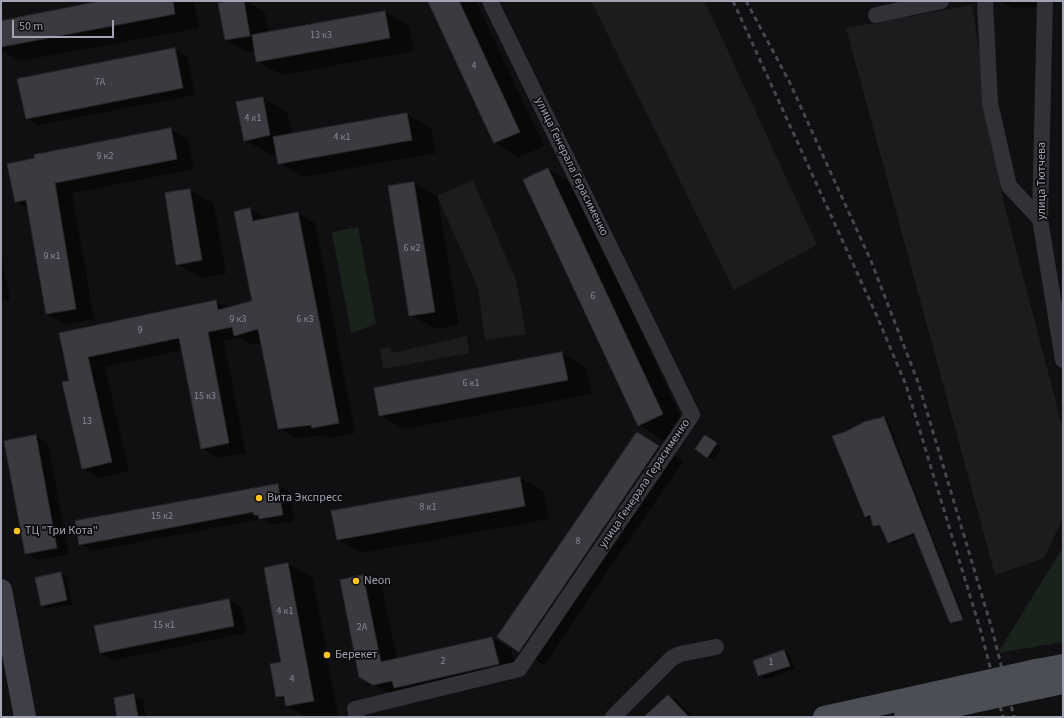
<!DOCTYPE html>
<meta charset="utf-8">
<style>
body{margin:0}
#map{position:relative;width:1064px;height:718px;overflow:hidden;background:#101012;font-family:"Source Sans 3",sans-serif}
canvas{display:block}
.frame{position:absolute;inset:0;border:2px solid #a0a4b4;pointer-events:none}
.scale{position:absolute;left:12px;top:20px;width:102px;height:18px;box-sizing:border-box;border:2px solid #a0a4b4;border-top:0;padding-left:5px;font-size:12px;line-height:14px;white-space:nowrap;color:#a0a4b4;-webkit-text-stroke:3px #0b0b0d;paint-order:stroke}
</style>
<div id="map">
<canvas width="1064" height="718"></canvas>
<div class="frame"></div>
<div class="scale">50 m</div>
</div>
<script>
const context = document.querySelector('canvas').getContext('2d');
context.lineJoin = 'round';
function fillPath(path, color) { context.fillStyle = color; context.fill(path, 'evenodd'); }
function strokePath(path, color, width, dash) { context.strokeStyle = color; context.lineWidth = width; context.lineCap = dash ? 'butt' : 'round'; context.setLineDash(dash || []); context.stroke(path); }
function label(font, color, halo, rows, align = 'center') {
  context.font = font + ' "Source Sans 3",sans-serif'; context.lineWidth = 3.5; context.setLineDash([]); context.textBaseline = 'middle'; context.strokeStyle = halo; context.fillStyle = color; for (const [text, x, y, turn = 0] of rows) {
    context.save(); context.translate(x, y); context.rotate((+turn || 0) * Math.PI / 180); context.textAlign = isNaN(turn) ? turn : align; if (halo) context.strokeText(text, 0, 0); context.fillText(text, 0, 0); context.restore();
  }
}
const built = new Path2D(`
 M 591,1 L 705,1 L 817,245 L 734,290 Z
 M 972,5 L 1002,196 L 1063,429 L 1063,518 L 1044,558 L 995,575 L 846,28 Z
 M 473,180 L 516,280 L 526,334 L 485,340 L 478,288 L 437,196 Z
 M 467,336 L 469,353 L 383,369 L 380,349 L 389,347 L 392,353 Z`);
const green = new Path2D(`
 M 358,227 L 376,324 L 351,333 L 332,232 Z
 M 1063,547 L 1063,642 L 998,653 Z`);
const shadow = new Path2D(`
 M 106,1 L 191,1 L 194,3 L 199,28 L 20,61 L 1,50 L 1,22 Z
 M 219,1 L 246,1 L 265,13 L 269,33 L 385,12 L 409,26 L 414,51 L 282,75 L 257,61 L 255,51 L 247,52 L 225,40 Z
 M 429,1 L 476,1 L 544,146 L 519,157 L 495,143 Z
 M 1000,1 L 1045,1 L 1045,7 L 1012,8 Z
 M 175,49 L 187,56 L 195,95 L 39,125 L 26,118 Z
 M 263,98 L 287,112 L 292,135 L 406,114 L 431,128 L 436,153 L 303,177 L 279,163 L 277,153 L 269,154 L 244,140 Z
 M 170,129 L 188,139 L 194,169 L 72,193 L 94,319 L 65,324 L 47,314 L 29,209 L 16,202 L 8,165 Z
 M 548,169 L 572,183 L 686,428 L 663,440 L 639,425 Z
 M 414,183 L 438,197 L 459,325 L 435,329 L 410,315 Z
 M 190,190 L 214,204 L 226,274 L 202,278 L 177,264 Z
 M 250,209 L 267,219 L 298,213 L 315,223 L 355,433 L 330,438 L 325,435 L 296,438 L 279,428 L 262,342 L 252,345 L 239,338 L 224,341 L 246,453 L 218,458 L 202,448 L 182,350 L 105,367 L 129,471 L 99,478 L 82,468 L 70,382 L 60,334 L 215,301 L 228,308 L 253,301 ZM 343,422 L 344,423 L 311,429 L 311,428 Z
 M 1,254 L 10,299 L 1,301 Z
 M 562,353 L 586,367 L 592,394 L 404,429 L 380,415 Z
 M 884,418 L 887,419 L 965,621 L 954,624 L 951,622 L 915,535 L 892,544 L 889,542 L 882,526 L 874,526 L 872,517 L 869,518 L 866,517 L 834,437 Z
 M 637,433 L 683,461 L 544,665 L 498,637 Z
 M 35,436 L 48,443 L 69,554 L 38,560 L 26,553 Z
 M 711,440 L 722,448 L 713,460 L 708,457 Z
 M 520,478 L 544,492 L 549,519 L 362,553 L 337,539 Z
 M 277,485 L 289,492 L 294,521 L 272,525 L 262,519 L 92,551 L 80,544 Z
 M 288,564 L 313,578 L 338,715 L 326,717 L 307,717 L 287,706 L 286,702 L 277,697 L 283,662 Z
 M 61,573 L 67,577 L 72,604 L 48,609 L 41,605 Z
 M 363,576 L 382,587 L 397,659 L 492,638 L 511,649 L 517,675 L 392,695 L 360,676 Z
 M 229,600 L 241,607 L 246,633 L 113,660 L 100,653 Z
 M 784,651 L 790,654 L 795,669 L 765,679 L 759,676 L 754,661 Z
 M 133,695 L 143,700 L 146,717 L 118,717 Z
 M 669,696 L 678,701 L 693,717 L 646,717 Z`);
const building = new Path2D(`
 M 101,1 L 173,1 L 175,14 L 1,47 L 1,21 Z
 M 231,1 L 244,1 L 250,36 L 225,40 L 218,3 Z
 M 428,1 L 459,1 L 520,132 L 494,143 Z
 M 385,11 L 390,38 L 256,62 L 252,35 Z
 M 175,48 L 183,88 L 26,119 L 17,79 Z
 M 263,97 L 270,135 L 244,141 L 236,102 Z
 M 407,113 L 412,140 L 278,164 L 273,137 Z
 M 171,128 L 177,159 L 55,183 L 76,309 L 46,314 L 26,200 L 15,202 L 7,164 L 35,158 L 34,155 Z
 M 548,168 L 663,414 L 638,426 L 523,180 Z
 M 414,182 L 435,312 L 409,316 L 388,186 Z
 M 190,189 L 202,260 L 176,265 L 165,193 Z
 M 250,208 L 253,221 L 298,212 L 339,423 L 312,428 L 311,425 L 278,429 L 258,329 L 234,336 L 232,327 L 208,332 L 229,443 L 201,449 L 179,338 L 88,357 L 112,462 L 82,469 L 62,382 L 69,381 L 59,333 L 216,300 L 218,310 L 252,301 L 234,212 Z
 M 562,352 L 568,380 L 379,416 L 374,388 Z
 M 884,417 L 963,620 L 950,623 L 914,533 L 888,543 L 880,525 L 873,526 L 870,515 L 865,517 L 832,436 L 845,432 L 864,422 Z
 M 637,432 L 659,446 L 519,652 L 497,637 Z
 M 36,435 L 57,548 L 25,554 L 4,441 Z
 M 705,435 L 717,443 L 707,458 L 695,449 Z
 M 520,477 L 525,506 L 337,540 L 331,511 Z
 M 278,484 L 283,515 L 259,519 L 258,515 L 254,515 L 253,512 L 79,545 L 75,521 Z
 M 288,563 L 314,701 L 286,706 L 284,696 L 276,697 L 270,664 L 281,662 L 264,568 Z
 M 61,572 L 67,600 L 41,606 L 35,578 Z
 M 363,575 L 381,662 L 492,637 L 499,664 L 394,688 L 392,681 L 373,685 L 359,677 L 340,580 Z
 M 229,599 L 234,626 L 100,653 L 94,626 Z
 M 784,650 L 790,666 L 758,676 L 753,661 Z
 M 134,694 L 138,717 L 117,717 L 114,698 Z
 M 668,695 L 689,717 L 644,717 Z`);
const street = new Path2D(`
 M 985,1 L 990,103 L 1009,186 L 1040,219
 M 1045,1 L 1040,219 L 1063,360
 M 876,15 L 941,1
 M 357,717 L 355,709 L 519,669 L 692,415 L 490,1
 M 613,717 L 672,658 L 680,654 L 716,647`);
const secondary = new Path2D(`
 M 1,590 L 25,717`);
const primary = new Path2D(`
 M 1036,670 L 1063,665
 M 1039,688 L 1063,683
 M 824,717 L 964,686
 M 905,717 L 969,703`);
const rail = new Path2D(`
 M 733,1 L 876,314 L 906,385 L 981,632 L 1003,717
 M 746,1 L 789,81 L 871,261 L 918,382 L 992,629 L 1014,717`);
const primaryBridge = new Path2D(`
 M 964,686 L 1036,670
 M 969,703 L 1039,688`);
const markers = [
 [259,498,4,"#ffc31b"],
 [17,531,4,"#ffc31b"],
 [356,581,4,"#ffc31b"],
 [327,655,4,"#ffc31b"]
];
const numberNames = [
 ["13 к3",321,36],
 ["4",474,67],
 ["7А",100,83],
 ["4 к1",253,119],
 ["4 к1",342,138],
 ["9 к2",105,157],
 ["6 к2",412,249],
 ["9 к1",52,257],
 ["6",593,297],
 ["9 к3",238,320],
 ["6 к3",305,320],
 ["9",140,331],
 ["6 к1",471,384],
 ["15 к3",205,397],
 ["13",87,422],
 ["8 к1",428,508],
 ["15 к2",162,517],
 ["8",578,542],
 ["4 к1",285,612],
 ["15 к1",164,626],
 ["2А",362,628],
 ["2",443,662],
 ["1",771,663],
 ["4",292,680]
];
const streetNames = [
 ["улица Генерала Герасименко",571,167,64],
 ["улица Тютчева",1042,181,-90],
 ["улица Генерала Герасименко",645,484,-56]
];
const poiNames = [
 ["Вита Экспресс",267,498],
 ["ТЦ \"Три Кота\"",25,531],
 ["Neon",364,581],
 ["Берекет",335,655]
];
fillPath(built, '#1c1c1f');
fillPath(green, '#1a221c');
fillPath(shadow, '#0007');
fillPath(building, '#3a3a40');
strokePath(building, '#2a2a2e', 1);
strokePath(street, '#313137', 16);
strokePath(secondary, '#3f4047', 22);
strokePath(primary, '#4c4e56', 22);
strokePath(rail, '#46474e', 3, [5, 4]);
strokePath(primaryBridge, '#4c4e56', 22);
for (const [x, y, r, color] of markers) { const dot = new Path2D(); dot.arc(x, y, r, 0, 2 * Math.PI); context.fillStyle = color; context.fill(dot); strokePath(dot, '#0b0b0d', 1.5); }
label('10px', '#868a97', null, numberNames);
label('12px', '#a0a4b4', '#0b0b0d', streetNames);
label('12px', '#a0a4b4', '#0b0b0d', poiNames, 'left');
</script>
